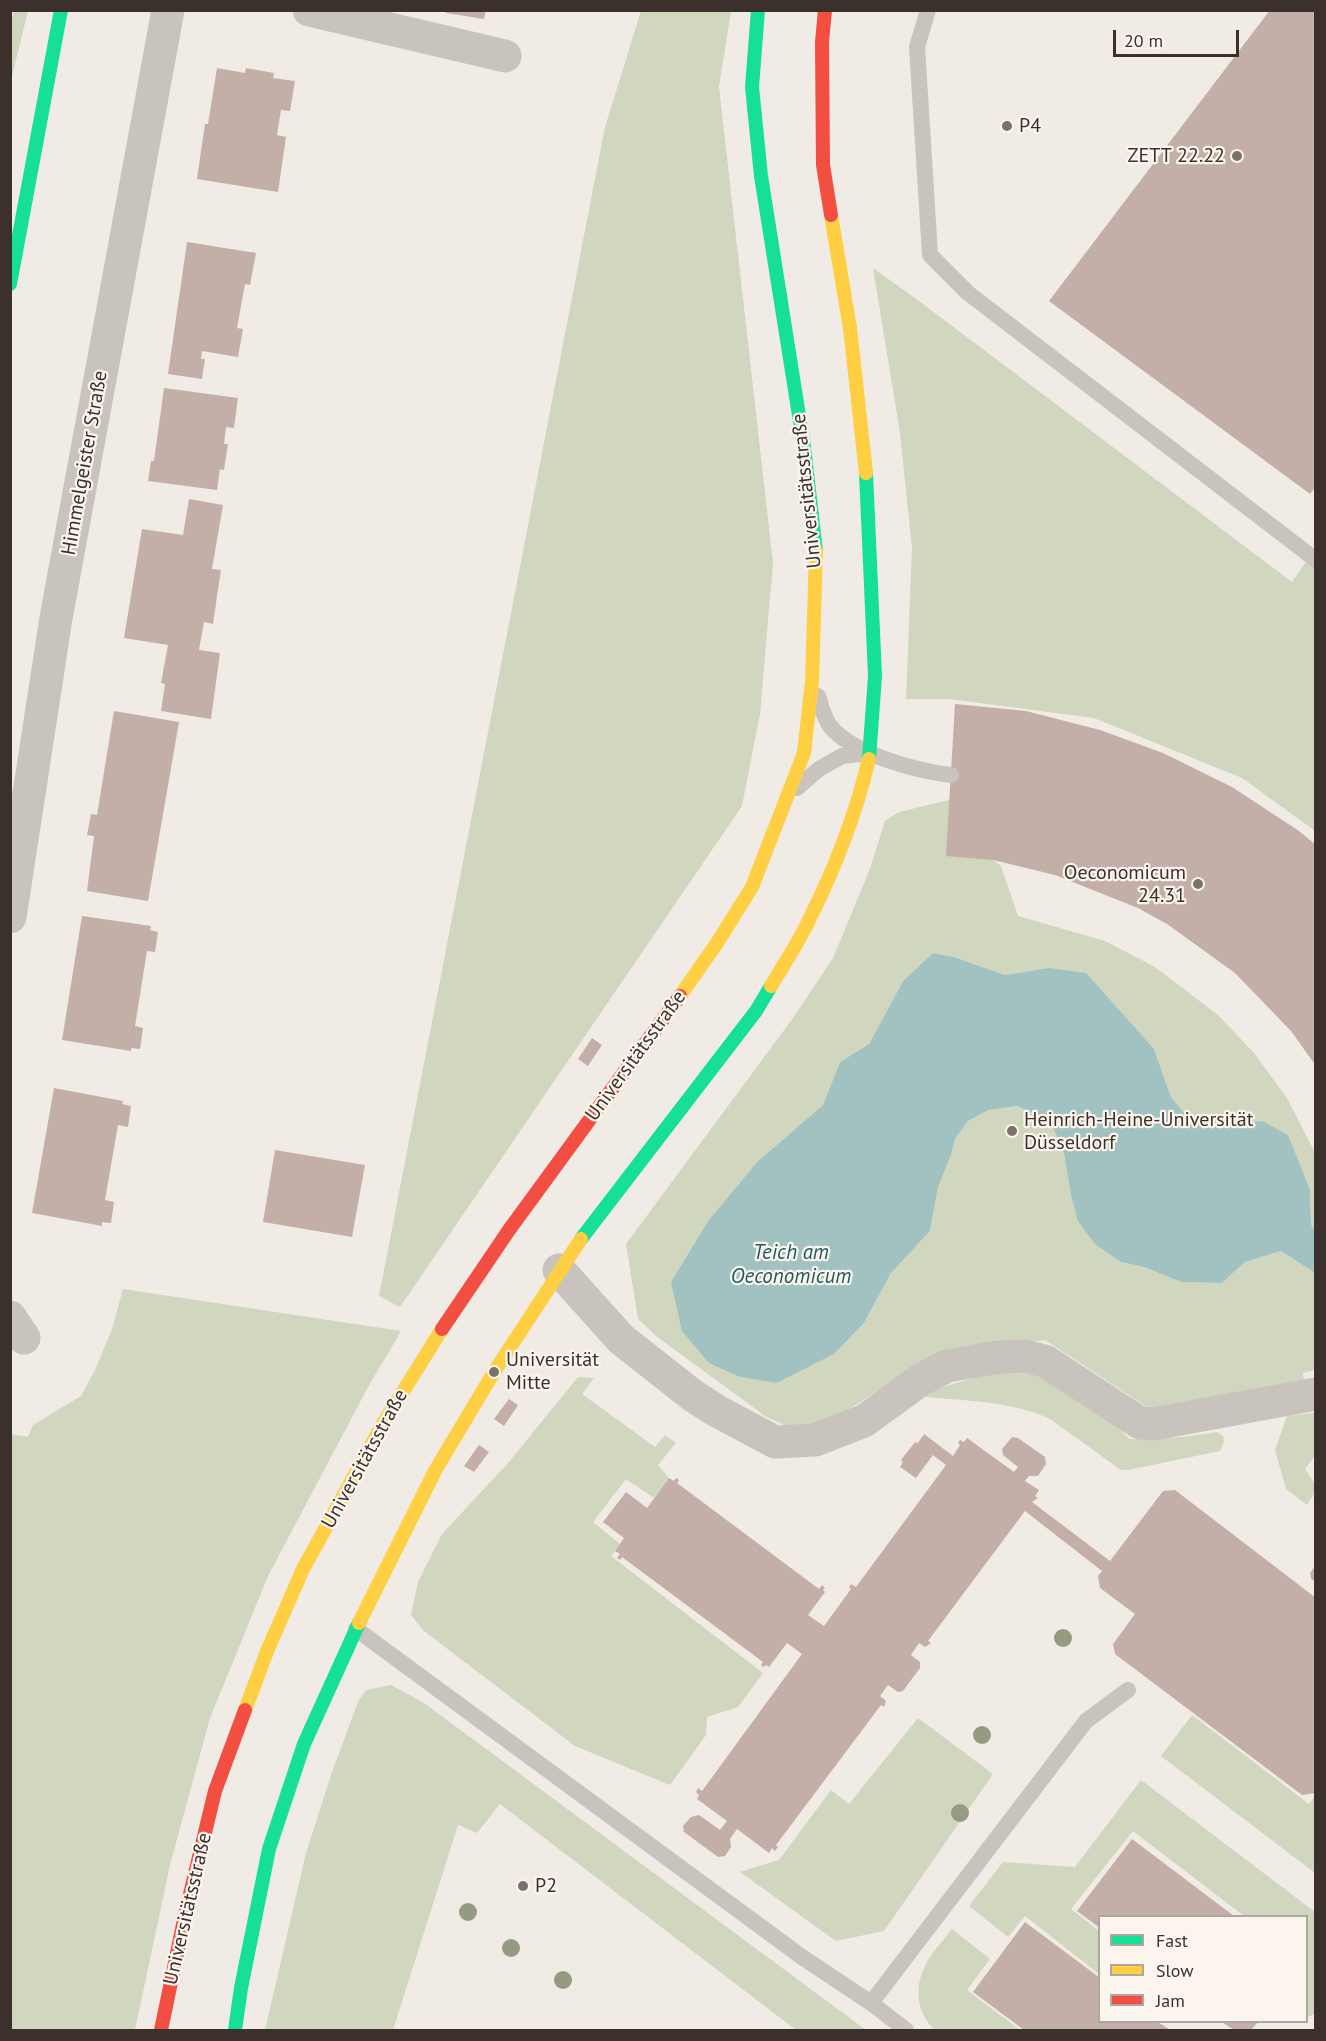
<!DOCTYPE html>
<meta charset="utf-8">
<style>
body{margin:0}
#map{position:relative;width:1326px;height:2041px;overflow:hidden;background:#f0ebe5;font-family:"PT Sans",sans-serif}
canvas{display:block}
.frame{position:absolute;inset:0;border:12px solid #3b302b;pointer-events:none}
.legend{position:absolute;left:1098px;top:1915px;width:210px;height:108px;box-sizing:border-box;background:#fbf5ee;border:2px solid #aea6a0;margin:0;padding:8px 10px;list-style:none;font-size:18px;color:#3b302b}
.legend li{display:flex;align-items:center;gap:12px;height:30px}
.legend b{width:30px;border:2px solid #aea6a0}
.scale{position:absolute;left:1113px;top:30px;width:126px;height:27px;box-sizing:border-box;border:3px solid #3b302b;border-top:0;padding-left:8px;font-size:18px;line-height:21px;white-space:nowrap;color:#3b302b;-webkit-text-stroke:4px #fbf5ee;paint-order:stroke}
</style>
<div id="map">
<canvas width="1326" height="2041"></canvas>
<div class="frame"></div>
<ul class="legend">
<li><b style="height:8px;background:#16e098"></b>Fast</li>
<li><b style="height:8px;background:#ffcf43"></b>Slow</li>
<li><b style="height:8px;background:#f24e42"></b>Jam</li>
</ul>
<div class="scale">20 m</div>
</div>
<script>
const context = document.querySelector('canvas').getContext('2d');
context.lineJoin = 'round';
function fillPath(path, color) { context.fillStyle = color; context.fill(path, 'evenodd'); }
function strokePath(path, color, width, dash) { context.strokeStyle = color; context.lineWidth = width; context.lineCap = dash ? 'butt' : 'round'; context.setLineDash(dash || []); context.stroke(path); }
function label(font, color, halo, rows, align = 'center') {
  context.font = font + ' "PT Sans",sans-serif'; context.lineWidth = 4.5; context.setLineDash([]); context.textBaseline = 'middle'; context.strokeStyle = halo; context.fillStyle = color; for (const [text, x, y, turn = 0] of rows) {
    context.save(); context.translate(x, y); context.rotate((+turn || 0) * Math.PI / 180); context.textAlign = isNaN(turn) ? turn : align; if (halo) context.strokeText(text, 0, 0); context.fillText(text, 0, 0); context.restore();
  }
}
const green = new Path2D(`
 M 14,11 L 28,11 L 11,80 L 10,25 Z
 M 641,11 L 731,11 L 719,87 L 773,563 L 760,714 L 742,806 L 400,1307 L 379,1296 L 605,127 Z
 M 873,268 L 919,301 L 1292,582 L 1315,549 L 1315,831 L 1242,778 L 1094,718 L 950,699 L 906,699 L 912,548 L 900,433 Z
 M 949,800 L 993,860 L 1001,866 L 1018,916 L 1105,941 L 1155,967 L 1218,1015 L 1254,1053 L 1287,1098 L 1315,1153 L 1315,1232 L 1311,1224 L 1310,1190 L 1262,1121 L 1236,1123 L 1190,1120 L 1171,1097 L 1154,1049 L 1126,1019 L 1048,968 L 1005,975 L 954,957 L 933,953 L 903,981 L 869,1044 L 840,1062 L 823,1105 L 757,1162 L 708,1221 L 671,1282 L 740,1377 L 777,1383 L 834,1354 L 864,1323 L 891,1273 L 930,1231 L 938,1187 L 951,1155 L 955,1139 L 968,1121 L 988,1110 L 1017,1106 L 1052,1122 L 1064,1154 L 1071,1195 L 1121,1262 L 1144,1267 L 1181,1282 L 1222,1283 L 1245,1262 L 1281,1251 L 1315,1273 L 1315,1370 L 1303,1373 L 1304,1382 L 1155,1408 L 1147,1407 L 1045,1340 L 930,1357 L 834,1419 L 799,1432 L 765,1416 L 656,1336 L 638,1319 L 626,1244 L 793,1018 L 833,958 L 870,869 L 885,821 L 899,812 Z
 M 123,1289 L 401,1331 L 367,1389 L 268,1576 L 210,1718 L 170,1865 L 135,2030 L 11,2030 L 11,1434 L 28,1437 L 33,1425 L 81,1396 L 96,1368 L 112,1329 Z
 M 1004,1369 L 1040,1370 L 1088,1400 L 1130,1439 L 1184,1437 L 1217,1432 L 1223,1436 L 1224,1441 L 1220,1451 L 1128,1470 L 1121,1470 L 1050,1419 C 1011,1401 968,1401 925,1397 L 936,1389 Z
 M 578,1377 L 594,1378 L 582,1394 L 655,1447 L 665,1435 L 676,1443 L 658,1465 L 669,1478 L 654,1498 L 626,1479 L 593,1522 L 620,1544 L 611,1556 L 763,1673 L 738,1707 L 707,1717 L 706,1735 L 670,1785 L 575,1746 L 424,1631 L 411,1615 L 418,1582 L 442,1534 L 509,1462 Z
 M 1315,1413 L 1315,1456 L 1305,1469 C 1317,1486 1319,1488 1307,1505 L 1286,1489 L 1275,1450 L 1287,1416 Z
 M 391,1685 L 424,1703 L 866,2030 L 796,2030 L 500,1804 L 477,1833 L 458,1825 L 393,2030 L 265,2030 L 306,1853 L 332,1772 L 358,1702 L 366,1690 Z
 M 1192,1715 L 1309,1804 L 1315,1796 L 1315,1873 L 1161,1756 Z
 M 918,1718 L 993,1774 L 884,1931 L 836,1941 L 740,1872 L 779,1860 L 831,1790 L 849,1804 Z
 M 1141,1780 L 1315,1912 L 1315,2014 L 1307,2017 L 1306,1916 L 1244,1916 L 1133,1831 L 1071,1909 L 1099,1931 L 1099,1974 L 1025,1916 L 1008,1937 L 969,1906 L 1003,1862 L 1075,1867 Z
 M 952,1929 L 990,1959 L 967,1990 L 1020,2030 L 935,2030 C 916,2013 914,1986 926,1964 C 932,1952 944,1940 952,1929 Z`);
const water = new Path2D(`
 M 933,953 L 954,957 L 1005,975 L 1048,968 L 1086,973 L 1154,1049 L 1171,1097 L 1190,1120 L 1236,1123 L 1262,1121 L 1288,1135 L 1310,1190 L 1311,1224 L 1315,1232 L 1315,1273 L 1281,1251 L 1245,1262 L 1222,1283 L 1181,1282 L 1144,1267 L 1121,1262 L 1095,1244 L 1078,1221 L 1071,1195 L 1064,1154 L 1051,1122 L 1017,1106 L 988,1110 L 968,1121 L 955,1139 L 951,1155 L 938,1187 L 930,1231 L 891,1273 L 864,1323 L 834,1354 L 777,1383 L 740,1377 L 709,1363 L 682,1331 L 671,1282 L 708,1221 L 757,1162 L 823,1105 L 840,1062 L 869,1044 L 903,981 Z`);
const building = new Path2D(`
 M 446,10 L 486,10 L 484,19 L 446,13 Z
 M 1270,10 L 1316,10 L 1316,486 L 1310,494 L 1049,301 Z
 M 217,68 L 245,73 L 246,68 L 274,73 L 273,78 L 295,81 L 290,111 L 281,110 L 277,135 L 286,137 L 278,192 L 197,179 L 205,124 L 208,124 Z
 M 187,242 L 256,253 L 250,285 L 245,284 L 237,328 L 243,329 L 238,357 L 202,351 L 201,359 L 205,359 L 202,379 L 168,374 Z
 M 164,388 L 238,398 L 234,428 L 226,427 L 224,444 L 228,444 L 224,470 L 220,469 L 217,490 L 148,481 L 151,461 L 154,461 Z
 M 189,499 L 223,505 L 212,569 L 221,570 L 217,596 L 213,624 L 204,622 L 199,650 L 220,653 L 211,719 L 161,711 L 165,684 L 161,683 L 168,645 L 124,638 L 142,529 L 183,535 Z
 M 955,704 L 1026,711 L 1100,730 L 1163,753 L 1232,787 L 1299,831 L 1316,845 L 1316,1066 L 1291,1031 L 1235,973 L 1167,924 L 1138,908 L 1055,875 L 993,860 L 946,856 Z
 M 114,711 L 179,722 L 148,901 L 87,891 L 94,836 L 87,835 L 91,814 L 97,815 Z
 M 82,916 L 151,926 L 150,930 L 158,932 L 155,952 L 147,951 L 135,1026 L 143,1028 L 140,1049 L 131,1048 L 131,1051 L 62,1040 Z
 M 592,1038 L 602,1045 L 588,1066 L 578,1059 Z
 M 54,1088 L 123,1101 L 122,1104 L 131,1106 L 128,1127 L 118,1125 L 105,1200 L 114,1202 L 111,1223 L 102,1222 L 102,1226 L 32,1213 Z
 M 275,1150 L 365,1165 L 352,1237 L 263,1222 Z
 M 509,1399 L 518,1405 L 504,1426 L 494,1419 Z
 M 924,1434 L 953,1456 L 960,1445 L 958,1443 L 960,1440 L 964,1442 L 967,1438 L 1014,1472 L 1018,1467 L 1003,1455 L 1002,1449 L 1012,1437 L 1018,1438 L 1045,1457 L 1046,1464 L 1038,1476 L 1029,1476 L 1025,1481 L 1039,1490 L 1035,1496 L 1038,1498 L 1032,1502 L 1110,1561 L 1163,1491 L 1175,1490 L 1316,1598 L 1316,1793 L 1302,1795 L 1115,1654 L 1113,1644 L 1135,1614 L 1100,1588 L 1098,1576 L 1102,1571 L 1025,1511 L 928,1641 L 931,1643 L 925,1647 L 919,1643 L 911,1655 L 920,1662 L 920,1668 L 903,1691 L 898,1692 L 888,1685 L 880,1696 L 886,1701 L 884,1707 L 881,1705 L 776,1845 L 778,1847 L 775,1851 L 772,1848 L 769,1853 L 737,1829 L 730,1839 L 731,1847 L 725,1856 L 718,1857 L 684,1832 L 683,1826 L 691,1817 L 699,1815 L 720,1830 L 727,1821 L 697,1799 L 699,1795 L 696,1792 L 698,1788 L 702,1791 L 802,1654 L 787,1643 L 769,1667 L 766,1665 L 764,1667 L 761,1665 L 763,1662 L 622,1557 L 620,1560 L 617,1558 L 620,1554 L 615,1551 L 624,1538 L 603,1522 L 626,1492 L 647,1508 L 669,1478 L 674,1481 L 676,1478 L 679,1480 L 677,1483 L 819,1589 L 822,1585 L 825,1588 L 823,1590 L 825,1592 L 808,1615 L 824,1626 L 851,1589 L 849,1587 L 851,1584 L 856,1587 L 946,1465 L 933,1455 L 916,1478 L 900,1467 L 903,1462 L 901,1460 L 915,1442 L 918,1443 Z
 M 479,1445 L 489,1452 L 474,1472 L 464,1466 Z
 M 1316,1565 L 1316,1582 L 1311,1579 L 1310,1573 Z
 M 1132,1839 L 1234,1916 L 1100,1916 L 1100,1928 L 1077,1911 Z
 M 1025,1922 L 1100,1978 L 1100,2022 L 1158,2022 L 1170,2030 L 1024,2030 L 973,1992 Z
 M 1222,2022 L 1258,2022 L 1251,2030 L 1234,2030 Z`);
const lane = new Path2D(`
 M 928,10 L 917,47 L 930,255 L 968,293 L 1316,560
 M 818,696 C 821,705 824,718 830,726 C 852,754 917,771 951,775
 M 797,788 L 819,769 L 842,756 L 869,753
 M 356,1629 L 802,1957 L 871,2003 L 906,2030
 M 871,2003 L 1086,1721 L 1128,1690`);
const street = new Path2D(`
 M 309,10 L 505,56
 M 10,917 L 56,618 L 168,10
 M 559,1270 L 621,1339 L 692,1395 L 717,1411 L 775,1442 L 815,1440 L 864,1421 L 922,1379 L 947,1366 L 999,1357 L 1024,1356 L 1045,1361 L 1140,1423 L 1153,1424 L 1316,1394
 M 10,1317 L 24,1338`);
const fast = new Path2D(`
 M 758,10 L 752,87 L 761,176 L 804,447 L 816,551
 M 10,284 L 61,10
 M 866,473 L 875,676 L 869,759
 M 581,1239 L 756,1011 L 771,986
 M 235,2030 L 241,1988 L 269,1849 L 304,1744 L 359,1623`);
const slow = new Path2D(`
 M 831,215 L 850,328 L 866,473
 M 771,986 C 784,964 799,942 810,918 C 835,868 856,813 869,759
 M 680,996 L 717,943 L 752,887 L 804,753 L 812,681 L 816,551
 M 359,1623 L 436,1469 L 494,1372 L 581,1239
 M 245,1710 L 268,1649 L 303,1569 L 384,1422 L 442,1329`);
const jam = new Path2D(`
 M 825,10 L 822,42 L 823,165 L 831,215
 M 442,1329 L 509,1230 L 680,996
 M 161,2030 L 185,1915 L 215,1791 L 245,1710`);
const trees = [
 [1063,1638],
 [982,1735],
 [960,1813],
 [468,1912],
 [511,1948],
 [563,1980]
];
const markers = [
 [1007,126,6,"#7a716c"],
 [1237,156,6,"#7a716c"],
 [1198,884,6,"#7a716c"],
 [1012,1131,6,"#7a716c"],
 [494,1372,6,"#7a716c"],
 [523,1886,6,"#7a716c"]
];
const poiNames = [
 ["P4",1019,126],
 ["ZETT 22.22",1225,156,"right"],
 ["Oeconomicum",1186,873,"right"],
 ["24.31",1186,896,"right"],
 ["Heinrich-Heine-Universität",1024,1120],
 ["Düsseldorf",1024,1143],
 ["Universität",506,1360],
 ["Mitte",506,1383],
 ["P2",535,1886]
];
const streetNames = [
 ["Himmelgeister Straße",85,463,-80],
 ["Universitätsstraße",807,491,-96],
 ["Universitätsstraße",636,1056,-54],
 ["Universitätsstraße",365,1459,-61],
 ["Universitätsstraße",188,1909,-77]
];
const waterNames = [
 ["Teich am",791,1253],
 ["Oeconomicum",791,1277]
];
fillPath(green, '#d1d6bf');
fillPath(water, '#a1c2c1');
fillPath(building, '#c3afa7');
strokePath(lane, '#c9c3be', 16);
strokePath(street, '#c9c3be', 33);
strokePath(fast, '#16e098', 14);
strokePath(slow, '#ffcf43', 14);
strokePath(jam, '#f24e42', 14);
context.fillStyle = '#959b80';
for (const [x, y] of trees) { context.beginPath(); context.arc(x, y, 9, 0, 2 * Math.PI); context.fill(); }
for (const [x, y, r, color] of markers) { const dot = new Path2D(); dot.arc(x, y, r, 0, 2 * Math.PI); context.fillStyle = color; context.fill(dot); strokePath(dot, '#fbf5ee', 2); }
label('20px', '#3b302b', '#fbf5ee', poiNames, 'left');
label('20px', '#3b302b', '#fbf5ee', streetNames);
label('italic 21px', '#1f5a5e', '#fbf5ee', waterNames);
</script>
